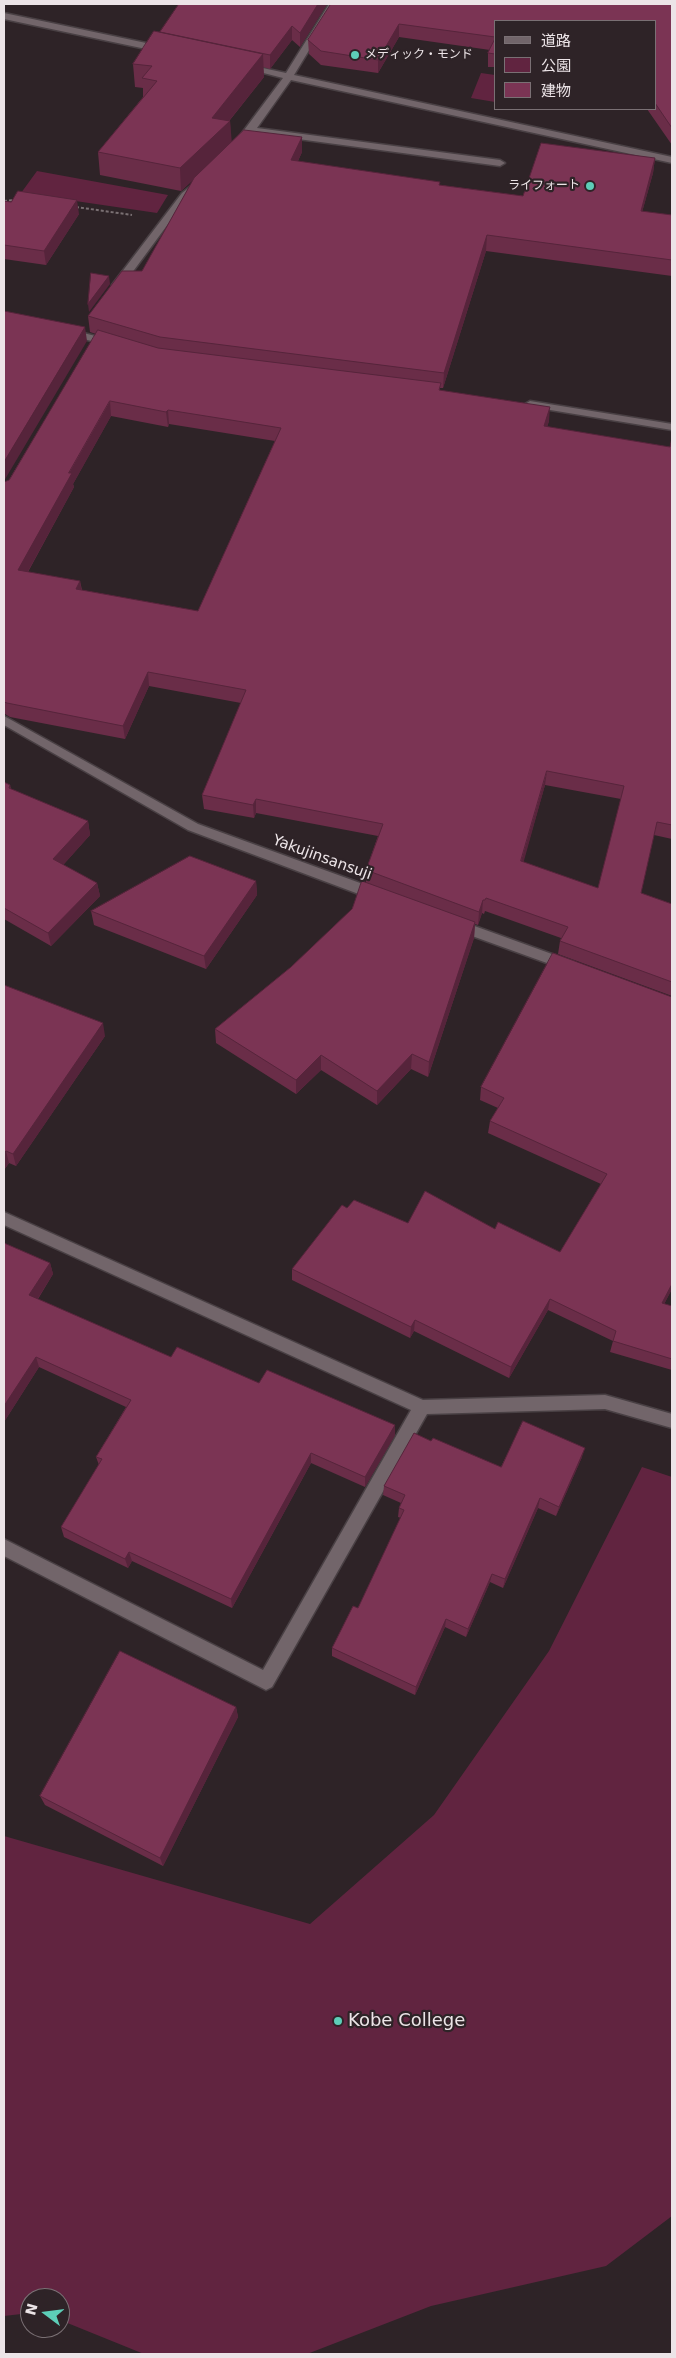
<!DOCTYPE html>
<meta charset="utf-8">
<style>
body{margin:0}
#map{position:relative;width:676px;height:2358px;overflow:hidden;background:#2e2327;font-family:"DejaVu Sans","Noto Sans JP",sans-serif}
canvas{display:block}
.frame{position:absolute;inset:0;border:5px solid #ece4e7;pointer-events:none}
.legend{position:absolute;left:494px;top:20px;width:162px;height:90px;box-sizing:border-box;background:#2e2327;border:1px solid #7a7074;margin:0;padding:6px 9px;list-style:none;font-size:15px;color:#ece4e7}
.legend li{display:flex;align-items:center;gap:10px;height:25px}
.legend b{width:25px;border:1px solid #7a7074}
.north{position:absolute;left:20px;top:2288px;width:50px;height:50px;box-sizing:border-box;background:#2e2327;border:1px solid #7a7074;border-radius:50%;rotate:285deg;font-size:14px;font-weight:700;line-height:20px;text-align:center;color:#ece4e7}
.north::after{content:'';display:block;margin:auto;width:18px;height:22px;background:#5dceb8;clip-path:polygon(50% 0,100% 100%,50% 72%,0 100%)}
</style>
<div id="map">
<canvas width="676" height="2358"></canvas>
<div class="frame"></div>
<ul class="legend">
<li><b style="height:6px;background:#72656a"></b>道路</li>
<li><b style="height:14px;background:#612440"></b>公園</li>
<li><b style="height:14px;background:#7b3454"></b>建物</li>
</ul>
<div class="north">N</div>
</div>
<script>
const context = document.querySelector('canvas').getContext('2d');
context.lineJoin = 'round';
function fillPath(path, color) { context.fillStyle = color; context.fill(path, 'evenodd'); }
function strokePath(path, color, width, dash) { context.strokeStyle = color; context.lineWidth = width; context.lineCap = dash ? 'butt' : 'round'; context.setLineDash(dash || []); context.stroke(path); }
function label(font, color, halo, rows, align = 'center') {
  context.font = font + ' "DejaVu Sans","Noto Sans JP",sans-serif'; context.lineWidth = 4.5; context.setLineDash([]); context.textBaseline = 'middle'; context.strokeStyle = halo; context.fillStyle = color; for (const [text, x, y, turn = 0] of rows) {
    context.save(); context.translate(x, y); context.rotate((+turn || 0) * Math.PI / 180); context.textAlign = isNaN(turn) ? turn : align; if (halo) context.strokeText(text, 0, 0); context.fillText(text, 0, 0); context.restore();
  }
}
const green = new Path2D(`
 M 481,73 L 495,75 L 495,102 L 471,98 Z
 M 37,171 L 168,195 L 157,213 L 21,193 Z
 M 642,1467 L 672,1477 L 672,2216 L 606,2266 L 431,2306 L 307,2354 L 144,2354 L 60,2320 L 60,2298 L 30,2298 L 30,2313 L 4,2316 L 4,1836 L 310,1924 L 434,1815 L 549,1651 Z`);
const path = new Path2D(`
 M 4,201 L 15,200
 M 76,207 L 132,215`);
const minor = new Path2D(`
 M 329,4 L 337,4 L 294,75 L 672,157 L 672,163 L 291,80 L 257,128 L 500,160 L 505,163 L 500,166 L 253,133 L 239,149 L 233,149 L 233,145 L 283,78 L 240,67 L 244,64 L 286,73 Z
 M 4,13 L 165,47 L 169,50 L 165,53 L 4,19 Z
 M 196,182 L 201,185 L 199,187 L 188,197 L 120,289 L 112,289 L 112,285 L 182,193 Z
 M 67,329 L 116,341 L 117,343 L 112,346 L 63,334 L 63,330 Z
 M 530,401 L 672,424 L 672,430 L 526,406 L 525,404 Z
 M 4,716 L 198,824 L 382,891 L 384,895 L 382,899 L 372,899 L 188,830 L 4,725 Z
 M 455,919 L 574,962 L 576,966 L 574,970 L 569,971 L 450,928 L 448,924 L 450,920 Z
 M 4,1212 L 423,1400 L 605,1395 L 672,1414 L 672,1428 L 605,1409 L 427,1414 L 272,1687 L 266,1690 L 4,1556 L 4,1539 L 263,1670 L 411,1410 L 4,1225 Z`);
const wall = new Path2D(`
 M 327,4 L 300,47 L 292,40 L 270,69 L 263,67 L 264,77 L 230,120 L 231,142 L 302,137 L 302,152 L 298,161 L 440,185 L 523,196 L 655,158 L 653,173 L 642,212 L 672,215 L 672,276 L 486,251 L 443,388 L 440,388 L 440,390 L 549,421 L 547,427 L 670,447 L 672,438 L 672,839 L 654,835 L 641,893 L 672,904 L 672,996 L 558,954 L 560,941 L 561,938 L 485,911 L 484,914 L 482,913 L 478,925 L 475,924 L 474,938 L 428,1077 L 411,1069 L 377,1105 L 321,1070 L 296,1094 L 216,1043 L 215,1029 L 291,967 L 352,909 L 366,882 L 366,870 L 378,836 L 256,813 L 254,818 L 204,809 L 202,795 L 241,703 L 149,686 L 125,739 L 10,717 L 5,714 L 4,715 L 4,482 L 9,480 L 96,334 L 90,332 L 88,316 L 142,271 L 193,180 L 181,191 L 100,175 L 98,152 L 143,97 L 143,88 L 135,87 L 133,64 L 160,32 ZM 111,416 L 168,427 L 169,424 L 275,441 L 198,611 L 82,590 L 80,581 L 28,572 L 74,487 L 73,484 ZM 545,785 L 621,799 L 598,888 L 523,862 Z
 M 331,4 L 672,4 L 672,145 L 647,109 L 655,109 L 655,21 L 495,21 L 495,67 L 488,67 L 488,53 L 490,50 L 399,37 L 378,73 L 321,65 L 309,54 L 308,40 Z
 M 4,201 L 79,214 L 46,265 L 4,259 Z
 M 4,782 L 10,785 L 11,789 L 88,821 L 90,835 L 63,865 L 97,883 L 100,896 L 51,946 L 4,919 Z
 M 256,881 L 257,895 L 206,969 L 94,925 L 91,911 Z
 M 4,985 L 105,1036 L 16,1166 L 9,1163 L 4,1170 Z
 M 672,997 L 672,1289 L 664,1304 L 672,1306 L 672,1370 L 610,1352 L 613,1341 L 548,1310 L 509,1378 L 414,1331 L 410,1338 L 292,1280 L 292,1269 L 347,1208 L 408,1223 L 495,1229 L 560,1252 L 601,1184 L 488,1133 L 490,1121 L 498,1108 L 480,1100 L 481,1087 Z
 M 4,1243 L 50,1263 L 53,1274 L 38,1299 L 171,1357 L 259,1383 L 395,1435 L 365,1487 L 311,1463 L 232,1608 L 132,1561 L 128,1568 L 64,1537 L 61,1527 L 99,1465 L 96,1457 L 126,1407 L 39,1367 L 4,1422 Z
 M 431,1441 L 501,1467 L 582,1457 L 556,1516 L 538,1508 L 503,1588 L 490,1582 L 466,1637 L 445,1627 L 415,1695 L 332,1656 L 332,1648 L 358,1608 L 401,1518 L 398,1517 L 399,1508 L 401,1503 L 383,1495 L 384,1486 Z
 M 236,1707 L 238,1717 L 163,1866 L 45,1805 L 40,1796 Z`);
const shadedWall = new Path2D(`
 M 318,4 L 327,4 L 300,47 L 300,33 Z
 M 399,24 L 399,37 L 378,73 L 378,60 Z
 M 292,26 L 292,40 L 270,69 L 270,55 Z
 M 263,54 L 264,77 L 228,122 L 230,121 L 232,144 L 181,191 L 180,168 L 212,118 Z
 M 302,137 L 302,152 L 291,176 L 291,160 Z
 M 655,158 L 653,173 L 638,227 L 641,211 Z
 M 77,200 L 79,214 L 46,265 L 44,251 Z
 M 487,235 L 486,251 L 443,388 L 444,373 Z
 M 109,276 L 110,284 L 89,312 L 88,304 Z
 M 85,327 L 87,341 L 4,481 L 4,462 Z
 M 110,401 L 111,416 L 73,484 L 74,487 L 21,584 L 18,570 L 69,473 Z
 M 550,407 L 549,421 L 542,441 L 544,426 Z
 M 168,410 L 169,424 L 168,427 L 166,412 Z
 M 80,581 L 82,595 L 76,589 Z
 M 148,672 L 149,686 L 125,739 L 123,726 Z
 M 547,771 L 545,785 L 520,875 L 521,861 Z
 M 256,799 L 256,813 L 254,818 L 253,805 Z
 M 88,821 L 90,835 L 56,873 L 53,859 Z
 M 256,881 L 257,895 L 206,969 L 204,956 Z
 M 97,883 L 100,896 L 51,946 L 48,933 Z
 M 483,900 L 482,913 L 478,925 L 479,912 Z
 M 475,922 L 474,938 L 428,1077 L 429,1062 Z
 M 103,1023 L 105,1036 L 16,1166 L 13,1154 Z
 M 412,1054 L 411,1069 L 377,1105 L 377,1091 Z
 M 321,1055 L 321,1070 L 296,1094 L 296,1080 Z
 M 6,1151 L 9,1163 L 4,1170 L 4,1153 Z
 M 50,1263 L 53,1274 L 33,1306 L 29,1295 Z
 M 672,1284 L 672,1289 L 659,1314 L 662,1303 Z
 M 550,1299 L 548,1310 L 509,1378 L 511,1367 Z
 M 415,1320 L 414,1331 L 410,1338 L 411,1327 Z
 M 36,1357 L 39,1367 L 4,1422 L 4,1406 Z
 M 395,1425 L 395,1435 L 365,1487 L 365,1477 Z
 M 585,1448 L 582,1457 L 556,1516 L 559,1507 Z
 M 311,1453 L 311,1463 L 232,1608 L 231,1599 Z
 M 540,1498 L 538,1508 L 503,1588 L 505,1579 Z
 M 129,1552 L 132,1561 L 128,1568 L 125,1559 Z
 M 492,1574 L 490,1582 L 466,1637 L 468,1629 Z
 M 446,1619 L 445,1627 L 415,1695 L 416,1687 Z
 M 236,1707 L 238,1717 L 163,1866 L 160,1858 Z`);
const building = new Path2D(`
 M 179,4 L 318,4 L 300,33 L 292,26 L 270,55 L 160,32 Z
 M 331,4 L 672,4 L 672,128 L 655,103 L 655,21 L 495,21 L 495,37 L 399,24 L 378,60 L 321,51 L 308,40 Z
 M 154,31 L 263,54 L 212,118 L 230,121 L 180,168 L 98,152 L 157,81 L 142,78 L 152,66 L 133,64 Z
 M 495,39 L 495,54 L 488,53 Z
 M 244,130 L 302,137 L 291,160 L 440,182 L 439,185 L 523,196 L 541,143 L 655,158 L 641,211 L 672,215 L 672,260 L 487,235 L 444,373 L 160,337 L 88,316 L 122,271 L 142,271 L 194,178 Z
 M 18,191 L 77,200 L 44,251 L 4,245 L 4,201 L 11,202 Z
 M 91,273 L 109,276 L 88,304 Z
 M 4,311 L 85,327 L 4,462 Z
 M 98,330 L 158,348 L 441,383 L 439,390 L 550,407 L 544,426 L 670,447 L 672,438 L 672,825 L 657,822 L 641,893 L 672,904 L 672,982 L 560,941 L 568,927 L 486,898 L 485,900 L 483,900 L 479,912 L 366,870 L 383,824 L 256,799 L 253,805 L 202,795 L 246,690 L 148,672 L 123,726 L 7,703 L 4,702 L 4,482 L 9,480 ZM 110,401 L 166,412 L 168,410 L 281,428 L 198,611 L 76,589 L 80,581 L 18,570 L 72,473 L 69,473 ZM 547,771 L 624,786 L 598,888 L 521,861 Z
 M 4,782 L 10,785 L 9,788 L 88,821 L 53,859 L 97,883 L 48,933 L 4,908 Z
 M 190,856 L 256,881 L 204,956 L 91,911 Z
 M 362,881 L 475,922 L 429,1062 L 412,1054 L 377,1091 L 321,1055 L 296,1080 L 215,1029 L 291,967 L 352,909 Z
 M 553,953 L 672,997 L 672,1284 L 662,1303 L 672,1306 L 672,1359 L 613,1341 L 616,1331 L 550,1299 L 511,1367 L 415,1320 L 411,1327 L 292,1269 L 342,1205 L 347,1208 L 354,1200 L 408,1223 L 425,1191 L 495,1229 L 498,1222 L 560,1252 L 607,1174 L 490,1121 L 504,1098 L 481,1087 Z
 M 4,985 L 103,1023 L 13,1154 L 6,1151 L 4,1153 Z
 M 4,1243 L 50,1263 L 29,1295 L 171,1357 L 177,1347 L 259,1383 L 267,1370 L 395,1425 L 365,1477 L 311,1453 L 231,1599 L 129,1552 L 125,1559 L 61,1527 L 102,1459 L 96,1457 L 131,1400 L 36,1357 L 4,1406 Z
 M 523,1421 L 585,1448 L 559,1507 L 540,1498 L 505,1579 L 492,1574 L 468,1629 L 446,1619 L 416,1687 L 332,1648 L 353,1606 L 358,1608 L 404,1510 L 399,1508 L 405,1495 L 384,1486 L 414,1433 L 431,1441 L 433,1438 L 501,1467 Z
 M 120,1651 L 236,1707 L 160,1858 L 40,1796 Z`);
const markers = [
 [355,55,5,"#5dceb8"],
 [590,186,5,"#5dceb8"],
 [338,2021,5,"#5dceb8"]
];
const farPoinames = [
 ["メディック・モンド",365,55],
 ["ライフォート",580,186,"right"]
];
const streetNames = [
 ["Yakujinsansuji",322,858,20]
];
const nearPoinames = [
 ["Kobe College",348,2021]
];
fillPath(green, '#612440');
strokePath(minor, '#494044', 3);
strokePath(path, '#7a7073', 2, [3, 2]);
fillPath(minor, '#72656a');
fillPath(wall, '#6a2d48');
fillPath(shadedWall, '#56243b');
fillPath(building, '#7b3454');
strokePath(building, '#56243b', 1);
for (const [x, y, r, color] of markers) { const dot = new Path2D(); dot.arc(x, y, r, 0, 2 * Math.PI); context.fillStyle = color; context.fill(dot); strokePath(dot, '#2e2327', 2); }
label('12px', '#ece4e7', '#2e2327', farPoinames, 'left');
label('15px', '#ece4e7', '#2e2327', streetNames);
label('18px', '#ece4e7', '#2e2327', nearPoinames, 'left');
</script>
